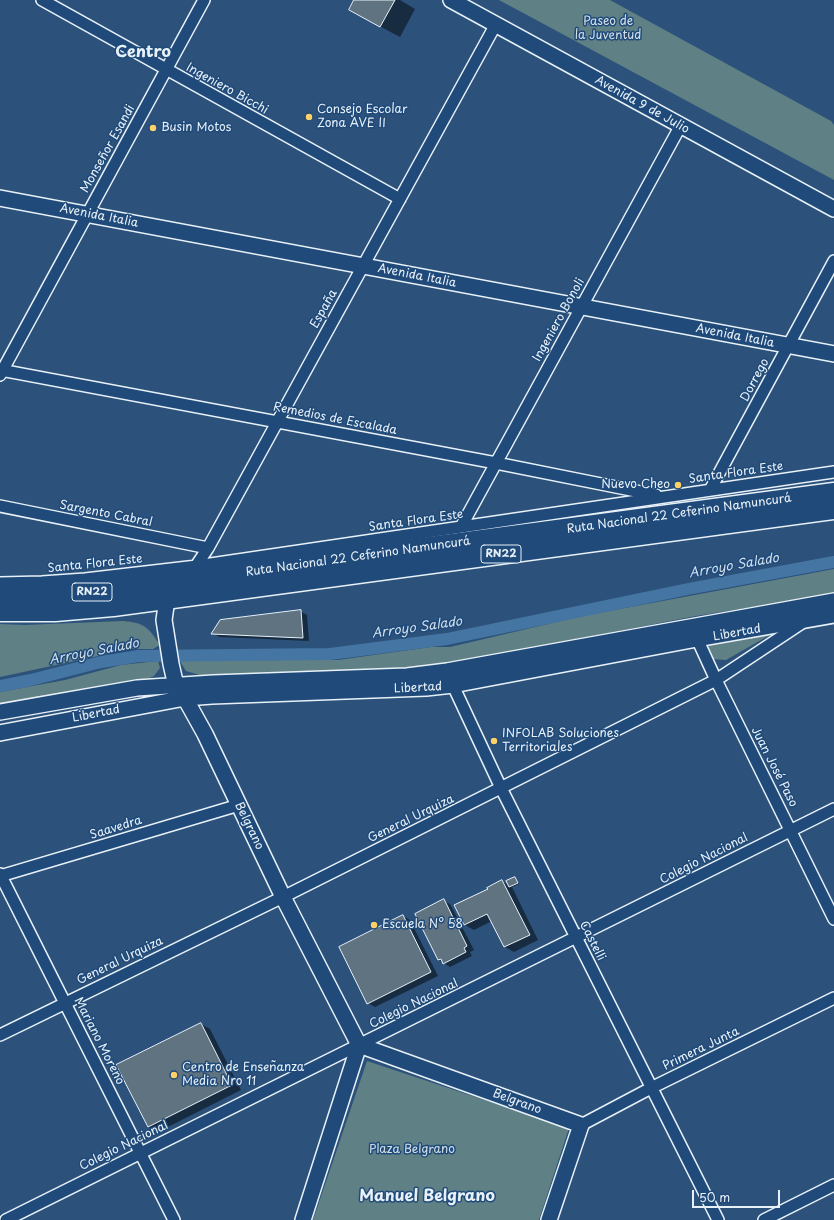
<!DOCTYPE html>
<meta charset="utf-8">
<style>
body{margin:0}
#map{position:relative;width:834px;height:1220px;overflow:hidden;background:#2c527b;font-family:"Playpen Sans",sans-serif}
canvas{display:block}
.scale{position:absolute;left:692px;top:1190px;width:88px;height:18px;box-sizing:border-box;border:2px solid #e8f1f8;border-top:0;padding-left:5px;font-size:12px;line-height:14px;white-space:nowrap;color:#e8f1f8;-webkit-text-stroke:3px #1f4a7a;paint-order:stroke}
</style>
<div id="map">
<canvas width="834" height="1220"></canvas>
<div class="scale">50 m</div>
</div>
<script>
const context = document.querySelector('canvas').getContext('2d');
context.lineJoin = 'round';
function fillPath(path, color) { context.fillStyle = color; context.fill(path, 'evenodd'); }
function strokePath(path, color, width, dash) { context.strokeStyle = color; context.lineWidth = width; context.lineCap = dash ? 'butt' : 'round'; context.setLineDash(dash || []); context.stroke(path); }
function label(font, color, halo, rows, align = 'center') {
  context.font = font + ' "Playpen Sans",sans-serif'; context.lineWidth = 3; context.setLineDash([]); context.textBaseline = 'middle'; context.strokeStyle = halo; context.fillStyle = color; for (const [text, x, y, turn = 0] of rows) {
    context.save(); context.translate(x, y); context.rotate((+turn || 0) * Math.PI / 180); context.textAlign = isNaN(turn) ? turn : align; if (halo) context.strokeText(text, 0, 0); context.fillText(text, 0, 0); context.restore();
  }
}
const green = new Path2D(`
 M 499,0 L 610,0 L 831,121 L 834,125 L 834,180 Z
 M 834,569 L 834,594 L 696,616 L 431,667 L 206,677 L 186,671 L 181,663 L 180,655 L 213,660 L 338,660 L 431,647 L 450,647 L 582,616 Z
 M 123,621 C 145,623 148,627 160,645 L 153,649 L 123,649 L 103,655 L 0,677 L 0,624 L 25,625 Z
 M 768,634 L 768,636 L 726,660 L 711,659 L 706,650 L 710,645 L 716,641 Z
 M 158,661 L 160,668 L 154,676 L 146,680 L 0,706 L 0,692 L 65,680 L 121,665 Z
 M 367,1061 L 569,1128 L 539,1220 L 313,1220 Z`);
const shadow = new Path2D(`
 M 355,0 L 400,0 L 415,9 L 400,37 L 370,21 Z
 M 300,611 L 307,615 L 309,641 L 219,637 L 213,633 Z
 M 515,878 L 519,884 L 512,887 L 538,940 L 514,952 L 505,947 L 492,921 L 474,930 L 465,925 L 469,900 L 502,881 L 510,886 Z
 M 444,901 L 450,904 L 474,950 L 470,952 L 472,956 L 450,967 L 439,960 L 416,915 Z
 M 403,916 L 410,920 L 438,976 L 375,1007 L 368,1003 Z
 M 201,1024 L 210,1029 L 241,1090 L 158,1132 L 148,1127 Z`);
const canal = new Path2D(`
 M 0,686 L 31,680 L 101,662 L 139,656 L 330,654 L 447,639 L 688,589 L 834,562`);
const building = new Path2D(`
 M 354,0 L 395,0 L 380,27 L 349,10 Z
 M 301,610 L 303,638 L 211,634 L 220,620 Z
 M 515,877 L 518,883 L 509,887 L 506,881 Z
 M 502,880 L 530,935 L 504,947 L 487,914 L 464,925 L 454,905 L 488,889 L 487,888 Z
 M 444,899 L 467,946 L 464,948 L 466,952 L 443,964 L 441,959 L 438,960 L 415,914 Z
 M 403,915 L 431,972 L 367,1004 L 339,947 Z
 M 201,1023 L 232,1085 L 148,1127 L 116,1065 Z`);
const street = new Path2D(`
 M 42,0 L 400,199
 M 0,370 L 496,463 L 656,495
 M 0,375 L 204,0
 M 710,490 L 834,261
 M 0,506 L 208,548
 M 461,527 L 681,125
 M 194,569 L 208,548 L 496,24
 M 0,583 L 42,582 L 85,579 L 197,566 L 834,472
 M 694,632 L 716,680 L 834,919
 M 450,679 L 501,788 L 718,1220
 M 0,874 L 174,1220
 M 0,876 L 239,805
 M 0,1035 L 283,897 L 716,680 L 802,623
 M 581,1125 L 651,1088 L 834,998
 M 6,1220 L 834,809
 M 764,1220 L 834,1185`);
const secondary = new Path2D(`
 M 451,0 L 834,209
 M 0,198 L 834,354
 M 167,599 L 164,620 L 171,664 L 176,686 L 185,698 L 205,734 L 283,897 L 359,1045
 M 0,712 L 137,688 L 213,683 L 407,676 L 447,671 L 834,601
 M 0,733 L 185,698 L 212,696 L 426,688 L 453,685 L 697,639 L 834,615
 M 303,1220 L 359,1045 L 581,1125 L 549,1220`);
const highway = new Path2D(`
 M 0,596 L 75,594 L 138,586 L 834,493
 M 0,611 L 55,611 L 113,606 L 834,509`);
const markers = [
 [309,117,4,"#ffd166"],
 [153,128,4,"#ffd166"],
 [678,485,4,"#ffd166"],
 [494,741,4,"#ffd166"],
 [374,925,4,"#ffd166"],
 [174,1075,4,"#ffd166"]
];
const shields = [
 [501,554,40],
 [92,592,40]
];
const shieldNames = [
 ["RN22",501,554],
 ["RN22",92,592]
];
const parkNames = [
 ["Paseo de",608,22],
 ["la Juventud",608,36],
 ["Plaza Belgrano",412,1150]
];
const streetNames = [
 ["Ingeniero Bicchi",227,89,29],
 ["Avenida 9 de Julio",642,105,29],
 ["Monseñor Esandi",108,149,-61],
 ["Avenida Italia",99,216,11],
 ["Avenida Italia",417,276,11],
 ["España",324,309,-61],
 ["Ingeniero Bonoli",559,320,-61],
 ["Avenida Italia",735,336,11],
 ["Dorrego",755,380,-62],
 ["Remedios de Escalada",335,419,11],
 ["Santa Flora Este",736,473,-8],
 ["Sargento Cabral",106,514,11],
 ["Ruta Nacional 22 Ceferino Namuncurá",679,514,-8],
 ["Santa Flora Este",416,521,-8],
 ["Ruta Nacional 22 Ceferino Namuncurá",358,557,-8],
 ["Santa Flora Este",95,564,-6],
 ["Libertad",737,633,-10],
 ["Libertad",418,688,-3],
 ["Libertad",96,714,-11],
 ["Juan José Paso",774,767,63],
 ["General Urquiza",411,819,-26],
 ["Belgrano",249,826,64],
 ["Saavedra",116,828,-17],
 ["Colegio Nacional",704,859,-27],
 ["Castelli",592,941,63],
 ["General Urquiza",120,961,-26],
 ["Colegio Nacional",414,1004,-26],
 ["Mariano Moreno",99,1041,63],
 ["Primera Junta",701,1049,-26],
 ["Belgrano",517,1102,20],
 ["Colegio Nacional",124,1146,-26]
];
const poiNames = [
 ["Consejo Escolar",317,110],
 ["Zona AVE II",317,124],
 ["Busin Motos",161,128],
 ["Nuevo Cheo",670,485,"right"],
 ["INFOLAB Soluciones",502,734],
 ["Territoriales",502,748],
 ["Escuela Nº 58",382,925],
 ["Centro de Enseñanza",182,1068],
 ["Media Nro 11",182,1082]
];
const waterNames = [
 ["Arroyo Salado",734,566,-10],
 ["Arroyo Salado",417,628,-8],
 ["Arroyo Salado",94,652,-11]
];
const districtNames = [
 ["Centro",143,53],
 ["Manuel Belgrano",427,1197]
];
fillPath(green, '#5f8084');
fillPath(shadow, '#0007');
strokePath(canal, '#4575a2', 12);
fillPath(building, '#607381');
strokePath(building, '#e8f1f8', 1);
strokePath(street, '#e8f1f8', 14);
strokePath(secondary, '#e8f1f8', 18);
strokePath(highway, '#e8f1f8', 23);
strokePath(street, '#1f4a7a', 11);
strokePath(secondary, '#1f4a7a', 15);
strokePath(highway, '#1f4a7a', 20);
for (const [x, y, r, color] of markers) { const dot = new Path2D(); dot.arc(x, y, r, 0, 2 * Math.PI); context.fillStyle = color; context.fill(dot); strokePath(dot, '#1f4a7a', 1.5); }
for (const [x, y, w] of shields) { const box = new Path2D(); box.roundRect(x - w / 2, y - 9, w, 18, 3); context.fillStyle = '#1f4a7a'; context.fill(box); strokePath(box, '#e8f1f8', 1); }
label('bold 11px', '#e8f1f8', null, shieldNames);
label('12px', '#d3e0e7', '#1f4a7a', parkNames);
label('12px', '#e8f1f8', '#1f4a7a', streetNames);
label('12px', '#e8f1f8', '#1f4a7a', poiNames, 'left');
label('italic 13px', '#d0deeb', '#1f4a7a', waterNames);
label('bold 16px', '#e8f1f8', '#1f4a7a', districtNames);
</script>
